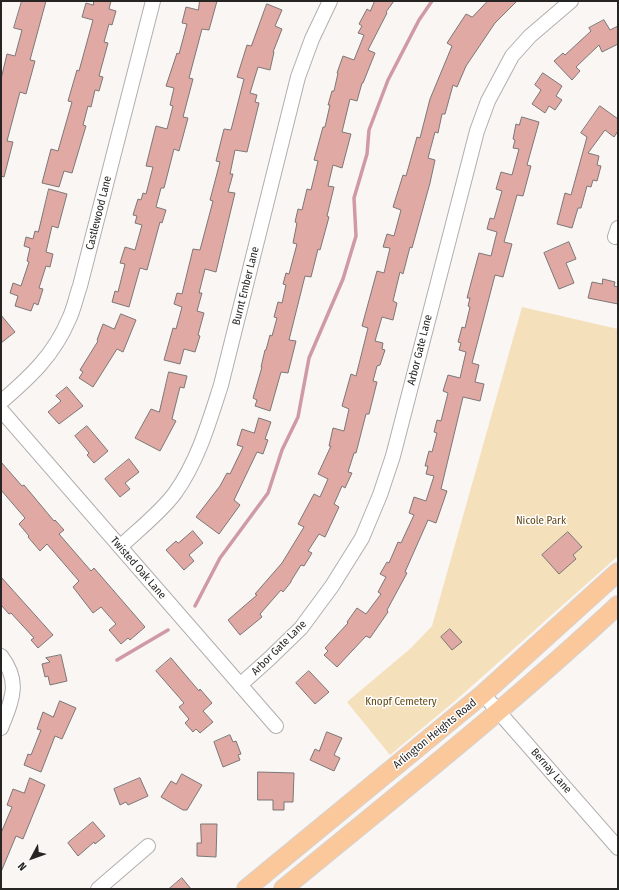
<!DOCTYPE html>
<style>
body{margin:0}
#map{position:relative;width:619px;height:890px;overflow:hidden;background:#faf6f4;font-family:"Fira Sans Condensed",sans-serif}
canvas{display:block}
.frame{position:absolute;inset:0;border:2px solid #262524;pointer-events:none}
.north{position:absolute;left:12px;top:838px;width:40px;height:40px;-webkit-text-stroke:3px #fff;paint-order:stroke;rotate:229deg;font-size:11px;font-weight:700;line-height:16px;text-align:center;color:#262524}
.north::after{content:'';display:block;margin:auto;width:14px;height:18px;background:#262524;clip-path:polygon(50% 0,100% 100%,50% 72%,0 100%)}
</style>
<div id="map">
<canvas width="619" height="890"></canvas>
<div class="frame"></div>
<div class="north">N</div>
</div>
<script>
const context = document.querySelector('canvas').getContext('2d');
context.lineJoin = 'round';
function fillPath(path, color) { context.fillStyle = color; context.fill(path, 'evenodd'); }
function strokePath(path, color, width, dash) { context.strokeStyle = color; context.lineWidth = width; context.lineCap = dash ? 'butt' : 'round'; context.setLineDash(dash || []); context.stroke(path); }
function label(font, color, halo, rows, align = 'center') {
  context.font = font + ' "Fira Sans Condensed",sans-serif'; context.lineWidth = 3; context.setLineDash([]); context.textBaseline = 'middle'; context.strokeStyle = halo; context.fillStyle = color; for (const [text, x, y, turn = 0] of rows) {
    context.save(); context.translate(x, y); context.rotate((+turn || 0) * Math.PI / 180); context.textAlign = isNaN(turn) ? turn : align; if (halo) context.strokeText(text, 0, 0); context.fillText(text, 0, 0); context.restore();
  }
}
const green = new Path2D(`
 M 522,307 L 618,329 L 618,556 L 455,701 L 390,755 L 347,702 L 411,648 L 432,626 Z`);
const stream = new Path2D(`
 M 195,606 L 220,558 L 268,493 L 282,450 L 298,417 L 309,358 L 343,279 L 356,236 L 354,198 L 367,154 L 369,130 L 388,80 L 419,20 L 432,1
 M 117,660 L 168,630`);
const building = new Path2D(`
 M 22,1 L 46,1 L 30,60 L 35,61 L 26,94 L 20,92 L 7,141 L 13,142 L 4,177 L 1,176 L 1,79 L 7,54 L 15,56 L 22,30 L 14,28 Z
 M 94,1 L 111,1 L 109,9 L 116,11 L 112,25 L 109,24 L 104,42 L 108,43 L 99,76 L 103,77 L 99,91 L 95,90 L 91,107 L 88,106 L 83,125 L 86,126 L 72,173 L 64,171 L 59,187 L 42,183 L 51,149 L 58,151 L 72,102 L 68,101 L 77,70 L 79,71 L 93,20 L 82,17 L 86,3 L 93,5 Z
 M 200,1 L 217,1 L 209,30 L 202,29 L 189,78 L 193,79 L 183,117 L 188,118 L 179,151 L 174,149 L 164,188 L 161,188 L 156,207 L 166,210 L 162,223 L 160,222 L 147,270 L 140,268 L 129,307 L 112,302 L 115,291 L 118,292 L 125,264 L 120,263 L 125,247 L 135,250 L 142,225 L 135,223 L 137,216 L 133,215 L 138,199 L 141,200 L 143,193 L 146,194 L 153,167 L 146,166 L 156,126 L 167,129 L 173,106 L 170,105 L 174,88 L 166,86 L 177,53 L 179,54 L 187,24 L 182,23 L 186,7 L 198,10 Z
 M 375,1 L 394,1 L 386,12 L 387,13 L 368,50 L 375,53 L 363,83 L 362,83 L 357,101 L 350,99 L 342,132 L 351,134 L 342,168 L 333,165 L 328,186 L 334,187 L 327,216 L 329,217 L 320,250 L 318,249 L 311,277 L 305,276 L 289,340 L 296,341 L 288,373 L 281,372 L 270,411 L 255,406 L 257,400 L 253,398 L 262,367 L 261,367 L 265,350 L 266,350 L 270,335 L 272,336 L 277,318 L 274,317 L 278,302 L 282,303 L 286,285 L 283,284 L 286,273 L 289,274 L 297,244 L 293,243 L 297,223 L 295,222 L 298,209 L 302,210 L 307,189 L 311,190 L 318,161 L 314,160 L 323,127 L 325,127 L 330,105 L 328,105 L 332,91 L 334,91 L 338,73 L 337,73 L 343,56 L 354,60 L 364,35 L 358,33 L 362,26 L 359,24 L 367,9 L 370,11 Z
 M 488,1 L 517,1 L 495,23 L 466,66 L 457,87 L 453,85 L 445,114 L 442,114 L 438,133 L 435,132 L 428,158 L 435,160 L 430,183 L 412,248 L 410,247 L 403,274 L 400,272 L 393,301 L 397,303 L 393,320 L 382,317 L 375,341 L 383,343 L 382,349 L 385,350 L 380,365 L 377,366 L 373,381 L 377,382 L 369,414 L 366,414 L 356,453 L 354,453 L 348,472 L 352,473 L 345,488 L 342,486 L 334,504 L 339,507 L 325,537 L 319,534 L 308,551 L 312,553 L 304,566 L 301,565 L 291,581 L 291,582 L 283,592 L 281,590 L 260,614 L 262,617 L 240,635 L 228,620 L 257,595 L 255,594 L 282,563 L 304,527 L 298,524 L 314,494 L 320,497 L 328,479 L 318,474 L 331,446 L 329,446 L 333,428 L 344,431 L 349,409 L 342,406 L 351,374 L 356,376 L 368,328 L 362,326 L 377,271 L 384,273 L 390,248 L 383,247 L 387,234 L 394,236 L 401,210 L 393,207 L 403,175 L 406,176 L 417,137 L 420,138 L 430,99 L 452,46 L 447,43 L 466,14 L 472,17 Z
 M 267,4 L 282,10 L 275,26 L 282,29 L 273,52 L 274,52 L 270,70 L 258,67 L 250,93 L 257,95 L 255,102 L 259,103 L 247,152 L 235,150 L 230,174 L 233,174 L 228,192 L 235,193 L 216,272 L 205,269 L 199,293 L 202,293 L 197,311 L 204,313 L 198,335 L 200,336 L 195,352 L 184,349 L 180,364 L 164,360 L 173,328 L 176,329 L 182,307 L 174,304 L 177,293 L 182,294 L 193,249 L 200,250 L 213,201 L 210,200 L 220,162 L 216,161 L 224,129 L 231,130 L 244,79 L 237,77 L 247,45 L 251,46 Z
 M 604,20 L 610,30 L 618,26 L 618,44 L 602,52 L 599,45 L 576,67 L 580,71 L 572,80 L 554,61 L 563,53 L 565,55 L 591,31 L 589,28 Z
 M 543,73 L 562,86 L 556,96 L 562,100 L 555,110 L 549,106 L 545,113 L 532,104 L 541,90 L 535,85 Z
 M 600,106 L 618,119 L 618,131 L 614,137 L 605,130 L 588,153 L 599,156 L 597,165 L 601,166 L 597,181 L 593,180 L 591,187 L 587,186 L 581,208 L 578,208 L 572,228 L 557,224 L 565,193 L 571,195 L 587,137 L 581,133 Z
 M 522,117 L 539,122 L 527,165 L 531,166 L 523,196 L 517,195 L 504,242 L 512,244 L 503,277 L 495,275 L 472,363 L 479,365 L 475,382 L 484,384 L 480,401 L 463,397 L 441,489 L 447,491 L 436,523 L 428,520 L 405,572 L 407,573 L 387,610 L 388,612 L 370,638 L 366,636 L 337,667 L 324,655 L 328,651 L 325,648 L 348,623 L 347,622 L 357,608 L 366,614 L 381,594 L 378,592 L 386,577 L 380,574 L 387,562 L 389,563 L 398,542 L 401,543 L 414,515 L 409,513 L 414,497 L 426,501 L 434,476 L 426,474 L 428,466 L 425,466 L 429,451 L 432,452 L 437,433 L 434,432 L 437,420 L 441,421 L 448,393 L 443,391 L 448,375 L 460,378 L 466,352 L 459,350 L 461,343 L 458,342 L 462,327 L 465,328 L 470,307 L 468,306 L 470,298 L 467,298 L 479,253 L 491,256 L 497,232 L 487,229 L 490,218 L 494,219 L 502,191 L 496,189 L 501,172 L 512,175 L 519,149 L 513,148 L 515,140 L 513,139 L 516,124 L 519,125 Z
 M 49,189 L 67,194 L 58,228 L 52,226 L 46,252 L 53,254 L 50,267 L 46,266 L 39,288 L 43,289 L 38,305 L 34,303 L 31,311 L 15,306 L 18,296 L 10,293 L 13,283 L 21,286 L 29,262 L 27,261 L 30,248 L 24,246 L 26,237 L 33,239 L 35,231 L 38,232 Z
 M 569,242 L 576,259 L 566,263 L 574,283 L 559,289 L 544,253 Z
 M 603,279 L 615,282 L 614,286 L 618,287 L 618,304 L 588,298 L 592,282 L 602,284 Z
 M 121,314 L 136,320 L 123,352 L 117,349 L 93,387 L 79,378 L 83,372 L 80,370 L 98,341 L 97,340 L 103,324 L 114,329 Z
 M 1,315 L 15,332 L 1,343 Z
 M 169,372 L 187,376 L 184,388 L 180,387 L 172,419 L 176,421 L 160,451 L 135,438 L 151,409 L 159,412 Z
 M 67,387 L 83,406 L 59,424 L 48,412 L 61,401 L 56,396 Z
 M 259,418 L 271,422 L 265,439 L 268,440 L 263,454 L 257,452 L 234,500 L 240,505 L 219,534 L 196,517 L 220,486 L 227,473 L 230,474 L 243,447 L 237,445 L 242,429 L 254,433 Z
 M 87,426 L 108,451 L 94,463 L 87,455 L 89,453 L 75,436 Z
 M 129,459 L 139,472 L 125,483 L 130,489 L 120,497 L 105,479 Z
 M 1,462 L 22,486 L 24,485 L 54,521 L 55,520 L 64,530 L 59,534 L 91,571 L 94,568 L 145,627 L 130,640 L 128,638 L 121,644 L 109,630 L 116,624 L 101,607 L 93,613 L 73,587 L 79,581 L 47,544 L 40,551 L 28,537 L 29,536 L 19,524 L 25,518 L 1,490 Z
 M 193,531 L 203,543 L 189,555 L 194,561 L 184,570 L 166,550 L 176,541 L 178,543 Z
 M 568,532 L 582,547 L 573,555 L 576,559 L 559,574 L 542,555 Z
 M 1,577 L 53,635 L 38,648 L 31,640 L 34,638 L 11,613 L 9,614 L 1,605 Z
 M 450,629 L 462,642 L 452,650 L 441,637 Z
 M 61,655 L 67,681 L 50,685 L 48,676 L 45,677 L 42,664 L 50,662 L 46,658 Z
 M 171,658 L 199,691 L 200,689 L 212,703 L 203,711 L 213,722 L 200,733 L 196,729 L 193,732 L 185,723 L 189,719 L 179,707 L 184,703 L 156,671 Z
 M 309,671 L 329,692 L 315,704 L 296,683 Z
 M 60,701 L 76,708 L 62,739 L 55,736 L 41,772 L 24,765 L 28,754 L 31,755 L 41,730 L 37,729 L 43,712 L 53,717 Z
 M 327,732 L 342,738 L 334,755 L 340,758 L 334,771 L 310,760 L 315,749 L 319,751 Z
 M 230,735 L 233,742 L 236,741 L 241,754 L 238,755 L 240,760 L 223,767 L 214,742 Z
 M 258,772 L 294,773 L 293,802 L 284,802 L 284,810 L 273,810 L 273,800 L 258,800 Z
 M 182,774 L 202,785 L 187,810 L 183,810 L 161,797 L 171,781 L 176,784 Z
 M 30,778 L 45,785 L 23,839 L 16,836 L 1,872 L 1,833 L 12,807 L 7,805 L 13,789 L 24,793 Z
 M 140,778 L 148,796 L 128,805 L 126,802 L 120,805 L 114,789 Z
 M 93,822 L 105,836 L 95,844 L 94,842 L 78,856 L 68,843 Z
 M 201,824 L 217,824 L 216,857 L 197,856 L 197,843 L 201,843 Z
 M 182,878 L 191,889 L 169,889 Z`);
const minor = new Path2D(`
 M 615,237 L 618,228
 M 1,402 C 30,377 54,355 69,319 C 74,309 76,297 80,286 L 153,1
 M 1,410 L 276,726
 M 120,547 C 137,531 162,511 175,493 C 198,461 209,422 221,385 L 298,77 L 312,39 L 330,1
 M 1,656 C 21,682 12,700 1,728
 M 240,685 L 269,659 L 301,628 L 332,586 L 362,538 L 380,495 L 393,456 L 477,131 L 488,101 L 512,56 L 530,36 L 571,1
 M 483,694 L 618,848
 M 98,889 L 148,846`);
const major = new Path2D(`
 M 246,889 L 483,694 L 618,572
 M 283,889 C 396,796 511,705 618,605`);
const streetNames = [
 ["Castlewood Lane",99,213,-76],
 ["Burnt Ember Lane",246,286,-76],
 ["Arbor Gate Lane",420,350,-76],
 ["Twisted Oak Lane",138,568,49],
 ["Arbor Gate Lane",279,648,-45],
 ["Arlington Heights Road",435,734,-39],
 ["Bernay Lane",551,771,49]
];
const parkNames = [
 ["Nicole Park",541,521],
 ["Knopf Cemetery",401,702]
];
fillPath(green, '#f5e0bc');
strokePath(stream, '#d09aa5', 3.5);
fillPath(building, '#e0a9a4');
strokePath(building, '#7b7776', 1);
strokePath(minor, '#b2aead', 16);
strokePath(major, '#d4d3d3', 20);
strokePath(minor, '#fff', 14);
strokePath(major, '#fac89a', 18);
label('11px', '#262524', '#fff', streetNames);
label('11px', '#624813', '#fff', parkNames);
</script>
